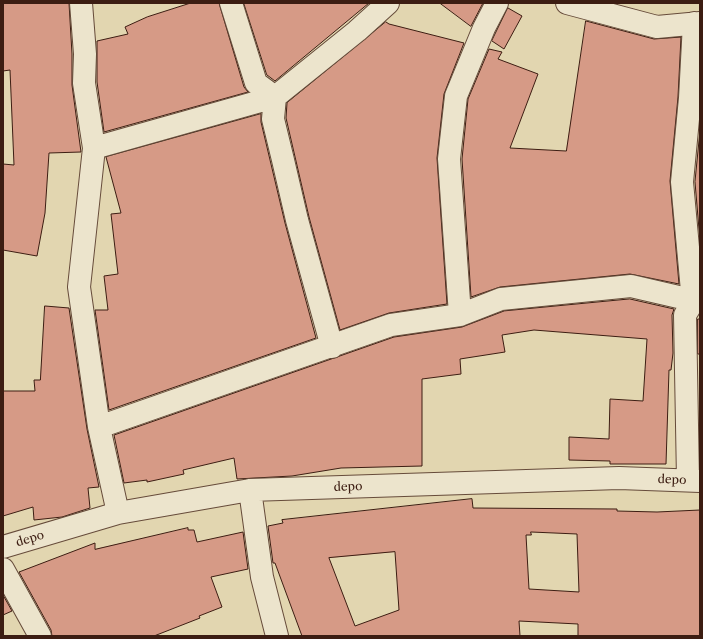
<!DOCTYPE html>
<style>
body{margin:0}
#map{position:relative;width:703px;height:639px;overflow:hidden;background:#e2d6b0;font-family:"Libre Caslon Text",serif}
canvas{display:block}
.frame{position:absolute;inset:0;border:4px solid #3c1d12;pointer-events:none}
</style>
<div id="map">
<canvas width="703" height="639"></canvas>
<div class="frame"></div>
</div>
<script>
const context = document.querySelector('canvas').getContext('2d');
context.lineJoin = 'round';
function fillPath(path, color) { context.fillStyle = color; context.fill(path, 'evenodd'); }
function strokePath(path, color, width, dash) { context.strokeStyle = color; context.lineWidth = width; context.lineCap = dash ? 'butt' : 'round'; context.setLineDash(dash || []); context.stroke(path); }
function label(font, color, halo, rows, align = 'center') {
  context.font = font + ' "Libre Caslon Text",serif'; context.lineWidth = 3; context.setLineDash([]); context.textBaseline = 'middle'; context.strokeStyle = halo; context.fillStyle = color; for (const [text, x, y, turn = 0] of rows) {
    context.save(); context.translate(x, y); context.rotate((+turn || 0) * Math.PI / 180); context.textAlign = isNaN(turn) ? turn : align; if (halo) context.strokeText(text, 0, 0); context.fillText(text, 0, 0); context.restore();
  }
}
const building = new Path2D(`
 M 3,3 L 69,3 L 72,54 L 72,85 L 81,152 L 49,153 L 45,213 L 37,256 L 3,250 L 3,164 L 14,165 L 10,70 L 3,71 Z
 M 191,3 L 219,3 L 244,87 L 248,92 L 104,132 L 97,82 L 97,41 L 128,34 L 125,27 L 147,17 Z
 M 244,3 L 369,3 L 275,81 L 267,75 Z
 M 440,3 L 483,3 L 471,26 Z
 M 508,8 L 522,16 L 504,49 L 492,41 Z
 M 586,21 L 654,39 L 681,37 L 678,97 L 670,181 L 679,284 L 630,274 L 500,287 L 471,297 L 462,159 L 468,99 L 489,49 L 502,52 L 498,59 L 538,74 L 510,148 L 566,151 Z
 M 386,22 L 389,24 L 464,43 L 444,94 L 437,158 L 447,304 L 389,313 L 340,330 L 309,217 L 286,118 L 287,103 Z
 M 261,114 L 261,122 L 285,223 L 316,338 L 109,410 L 95,310 L 108,310 L 104,276 L 118,274 L 111,214 L 121,213 L 106,157 Z
 M 700,131 L 700,241 L 695,182 Z
 M 630,299 L 674,309 L 672,315 L 673,353 L 671,370 L 669,370 L 666,464 L 610,464 L 610,461 L 569,460 L 569,437 L 609,439 L 610,399 L 643,401 L 647,339 L 534,330 L 502,335 L 505,352 L 460,359 L 461,374 L 422,379 L 422,466 L 341,468 L 292,476 L 237,479 L 234,458 L 183,470 L 184,474 L 147,482 L 147,480 L 124,483 L 114,435 L 394,337 L 462,327 L 504,311 Z
 M 45,306 L 69,308 L 87,429 L 99,487 L 88,488 L 90,508 L 62,517 L 34,520 L 33,507 L 3,516 L 3,391 L 35,391 L 34,380 L 40,380 Z
 M 698,319 L 700,319 L 700,354 L 698,354 Z
 M 472,499 L 473,508 L 617,509 L 617,511 L 657,512 L 700,510 L 700,636 L 578,636 L 578,624 L 519,621 L 520,636 L 302,636 L 275,563 L 273,563 L 268,526 L 283,523 L 282,520 ZM 531,532 L 577,534 L 579,592 L 529,589 L 526,535 L 531,535 ZM 395,552 L 399,610 L 355,626 L 329,558 Z
 M 188,528 L 188,530 L 194,530 L 197,542 L 243,532 L 248,569 L 211,577 L 222,607 L 199,616 L 200,618 L 154,636 L 52,636 L 51,630 L 19,572 L 95,543 L 95,549 Z
 M 3,595 L 12,611 L 3,615 Z`);
const minor = new Path2D(`
 M 81,3 L 85,54 L 84,83 L 94,148 L 79,287 L 99,427 L 118,513
 M 231,3 L 256,83 L 275,97 L 273,119 L 283,160 L 297,220 L 332,347
 M 567,3 L 657,27 L 700,23
 M 94,148 L 275,97 L 357,31 L 388,3
 M 460,315 L 449,159 L 456,96 L 484,28 L 497,3
 M 99,427 L 391,325 L 460,315 L 501,299 L 631,286 L 700,302
 M 688,480 L 685,315 L 693,302 L 682,182 L 690,98 L 694,23
 M 250,490 L 262,577 L 277,636
 M 3,547 L 118,513 L 250,490 L 619,478 L 700,481
 M 3,569 L 40,636`);
const streetNames = [
 ["depo",672,480,2],
 ["depo",348,487,-2],
 ["depo",30,539,-17]
];
fillPath(building, '#d69a86');
strokePath(building, '#3c1d12', 1);
strokePath(minor, '#664b3a', 24);
strokePath(minor, '#ece4cc', 22);
label('12px', '#3c1d12', '#ece4cc', streetNames);
</script>
